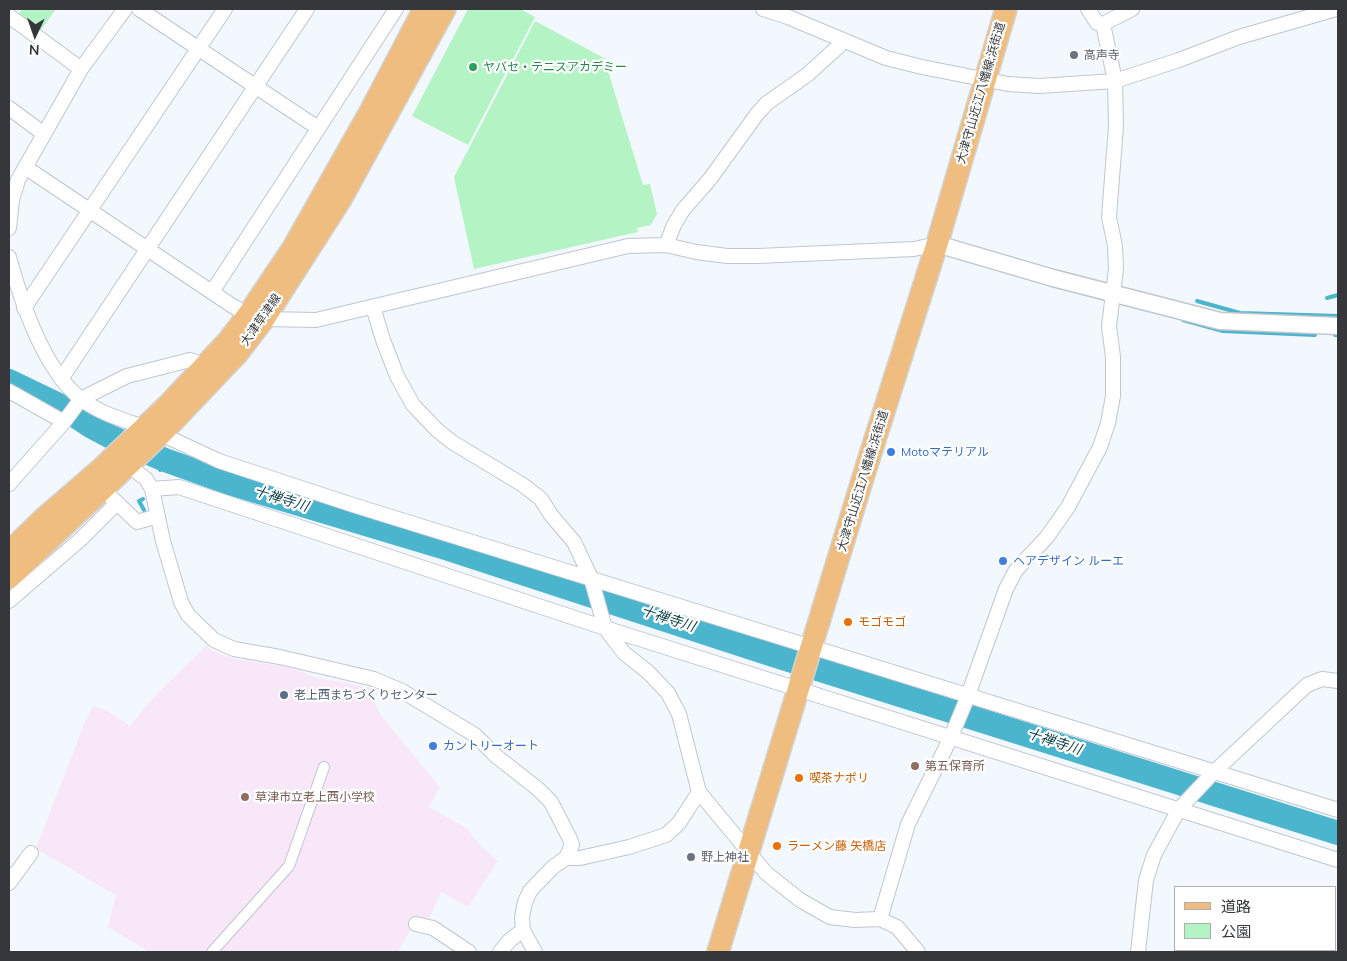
<!DOCTYPE html>
<meta charset="utf-8">
<style>
body{margin:0}
#map{position:relative;width:1347px;height:961px;overflow:hidden;background:#f2f8fe;font-family:Mulish,"Noto Sans JP",sans-serif}
canvas{display:block}
.frame{position:absolute;inset:0;border:10px solid #35373b;pointer-events:none}
.legend{position:absolute;left:1174px;top:886px;width:162px;height:65px;box-sizing:border-box;background:#fff;border:1px solid #aeafb1;margin:0;padding:6px 9px;list-style:none;font-size:15px;color:#35373b}
.legend li{display:flex;align-items:center;gap:10px;height:25px}
.legend b{width:25px;border:1px solid #aeafb1}
.north{position:absolute;left:10px;top:10px;width:50px;height:50px;-webkit-text-stroke:4px #fff;paint-order:stroke;rotate:183deg;font-size:14px;font-weight:700;line-height:20px;text-align:center;color:#35373b}
.north::after{content:'';display:block;margin:auto;width:18px;height:22px;background:#35373b;clip-path:polygon(50% 0,100% 100%,50% 72%,0 100%)}
</style>
<div id="map">
<canvas width="1347" height="961"></canvas>
<div class="frame"></div>
<ul class="legend">
<li><b style="height:6px;background:#eebd7f"></b>道路</li>
<li><b style="height:14px;background:#b4f3c4"></b>公園</li>
</ul>
<div class="north">N</div>
</div>
<script>
const context = document.querySelector('canvas').getContext('2d');
context.lineJoin = 'round';
function fillPath(path, color) { context.fillStyle = color; context.fill(path, 'evenodd'); }
function strokePath(path, color, width, dash) { context.strokeStyle = color; context.lineWidth = width; context.lineCap = dash ? 'butt' : 'round'; context.setLineDash(dash || []); context.stroke(path); }
function label(font, color, halo, rows, align = 'center') {
  context.font = font + ' Mulish,"Noto Sans JP",sans-serif'; context.lineWidth = 4.5; context.setLineDash([]); context.textBaseline = 'middle'; context.strokeStyle = halo; context.fillStyle = color; for (const [text, x, y, turn = 0] of rows) {
    context.save(); context.translate(x, y); context.rotate((+turn || 0) * Math.PI / 180); context.textAlign = isNaN(turn) ? turn : align; if (halo) context.strokeText(text, 0, 0); context.fillText(text, 0, 0); context.restore();
  }
}
const education = new Path2D(`
 M 206,646 L 211,650 L 233,659 L 289,667 L 317,678 L 372,688 L 372,695 L 379,712 L 395,733 L 440,787 L 429,807 L 468,829 L 477,842 L 498,861 L 468,907 L 441,892 L 427,923 L 412,927 L 398,952 L 149,952 L 108,927 L 116,895 L 36,849 L 84,724 L 93,706 L 108,711 L 130,726 L 151,700 Z`);
const green = new Path2D(`
 M 22,9 L 56,9 L 40,31 L 17,17 Z
 M 468,9 L 520,9 L 535,17 L 468,145 L 412,116 Z
 M 535,21 L 604,58 L 643,185 L 650,184 L 657,214 L 651,225 L 637,228 L 638,232 L 474,269 L 454,177 Z`);
const stream = new Path2D(`
 M 1327,298 L 1338,295
 M 1197,301 L 1240,313 L 1338,316
 M 1183,320 L 1223,331 L 1315,335
 M 1335,335 L 1338,335
 M 160,470 L 165,460
 M 143,499 L 139,501 L 144,510`);
const river = new Path2D(`
 M 9,381 L 59,405 L 92,427 L 109,436 L 165,460 L 229,483 L 449,549 L 767,653 L 1338,833`);
const pedestrian = new Path2D(`
 M 212,952 L 289,866 L 324,767`);
const minor = new Path2D(`
 M 139,9 L 318,128
 M 763,9 L 788,17 L 886,58 L 922,67 L 1008,84 L 1039,86 L 1115,81 L 1179,60 L 1239,37 L 1336,9
 M 1088,9 L 1097,23 L 1103,24
 M 9,16 L 81,69
 M 9,108 L 44,134
 M 25,167 L 231,305 L 248,315 L 264,319 L 316,320 L 628,246 L 666,245 L 696,252 L 727,256 L 758,256 L 914,249 L 937,244
 M 9,228 L 12,200 L 18,180 L 81,69 L 125,9
 M 666,245 L 674,225 L 683,210 L 710,179 L 757,114 L 767,103 L 807,75 L 840,45 L 843,40
 M 9,257 C 21,301 44,370 81,399 C 99,413 123,420 144,427
 M 212,292 L 396,9
 M 373,307 L 383,340 L 397,376 L 413,405 L 437,430 L 452,442 L 523,485 L 541,499 L 551,515 L 574,542 L 591,578 L 605,628 L 624,653 L 648,672 L 668,693 L 679,714 L 699,792 L 766,873 L 800,900 L 830,917 L 855,920 L 880,919 L 897,927 L 918,952
 M 24,308 L 225,9
 M 61,379 L 307,9
 M 9,391 L 64,422
 M 161,434 L 219,461 L 356,506 L 1338,810
 M 129,466 L 146,479 L 152,489 L 163,541 L 181,602 L 188,615 L 214,640 L 234,649 L 280,657 L 374,679 L 402,691 L 475,735 L 496,756 L 538,789 L 551,802 L 570,839 L 572,845 L 566,858 L 553,867 L 530,891 L 525,902 L 522,917 L 523,930 L 535,952
 M 9,484 L 64,422 L 81,399 L 127,376 L 190,360 L 196,362
 M 152,489 L 179,487 L 605,628 L 1338,860
 M 111,497 L 137,522 L 158,516
 M 9,601 L 81,539 L 117,503
 M 566,858 L 580,858 L 629,847 L 666,835 L 679,823 L 699,792
 M 9,883 L 31,853
 M 880,919 L 908,824 L 951,737 L 966,701 L 1006,589 L 1016,570 L 1047,537 L 1068,507 L 1100,447 L 1108,423 L 1113,396 L 1113,357 L 1109,326 L 1116,269 L 1115,246 L 1109,217 L 1116,126 L 1115,81 L 1103,24 L 1132,9
 M 416,924 L 433,928 L 469,952
 M 500,952 L 509,941 L 523,930
 M 1138,952 L 1146,880 L 1154,855 L 1179,809 L 1214,772 L 1307,685 L 1322,679 L 1338,681`);
const tertiary = new Path2D(`
 M 937,244 L 1053,278 L 1220,321 L 1338,326`);
const primary = new Path2D(`
 M 9,552 L 43,519 L 102,468 L 169,404 L 228,341 L 248,315 L 293,248 L 370,112 L 424,9
 M 9,578 L 161,434 L 237,354 L 264,319 L 341,199 L 445,9
 M 718,952 L 865,471 L 937,244 L 1006,9`);
const markers = [
 [1074,55,5,"#6b7280"],
 [473,67,5,"#2e9e5b"],
 [891,452,5,"#3f7fe0"],
 [1003,561,5,"#3f7fe0"],
 [848,622,5,"#e8710a"],
 [284,695,5,"#5c6f8a"],
 [433,746,5,"#3f7fe0"],
 [915,766,5,"#8d6e63"],
 [799,778,5,"#e8710a"],
 [245,797,5,"#8d6e63"],
 [777,846,5,"#e8710a"],
 [691,857,5,"#6b7280"]
];
const worshipNames = [
 ["高声寺",1084,55],
 ["野上神社",701,857]
];
const leisureNames = [
 ["ヤバセ・テニスアカデミー",483,67]
];
const streetNames = [
 ["大津守山近江八幡線;浜街道",981,93,-74],
 ["大津草津線",261,320,-55],
 ["大津守山近江八幡線;浜街道",863,481,-73]
];
const shopNames = [
 ["Motoマテリアル",901,452],
 ["ヘアデザイン ルーエ",1013,561],
 ["カントリーオート",443,746]
];
const foodNames = [
 ["モゴモゴ",858,622],
 ["喫茶ナポリ",809,778],
 ["ラーメン藤 矢橋店",787,846]
];
const serviceNames = [
 ["老上西まちづくりセンター",294,695]
];
const educationNames = [
 ["第五保育所",925,766],
 ["草津市立老上西小学校",255,797]
];
const waterNames = [
 ["十禅寺川",281,499,17],
 ["十禅寺川",668,619,18],
 ["十禅寺川",1054,742,18]
];
fillPath(education, '#f7e7f9');
fillPath(green, '#b4f3c4');
strokePath(stream, '#4bb5cd', 4);
strokePath(river, '#4bb5cd', 24);
strokePath(pedestrian, '#c0c6ce', 12);
strokePath(minor, '#c0c6ce', 16);
strokePath(tertiary, '#c0c6ce', 19);
strokePath(primary, '#d3d3d4', 24);
strokePath(pedestrian, '#fff', 10);
strokePath(minor, '#fff', 14);
strokePath(tertiary, '#fff', 16);
strokePath(primary, '#eebd7f', 21);
for (const [x, y, r, color] of markers) { const dot = new Path2D(); dot.arc(x, y, r, 0, 2 * Math.PI); context.fillStyle = color; context.fill(dot); strokePath(dot, '#fff', 2); }
label('12px', '#5b616d', '#fff', worshipNames, 'left');
label('12px', '#27864d', '#fff', leisureNames, 'left');
label('12px', '#35373b', '#fff', streetNames);
label('12px', '#366cbe', '#fff', shopNames, 'left');
label('12px', '#c56008', '#fff', foodNames, 'left');
label('12px', '#4e5e75', '#fff', serviceNames, 'left');
label('12px', '#785e54', '#fff', educationNames, 'left');
label('italic 14px', '#0a3c46', '#fff', waterNames);
</script>
